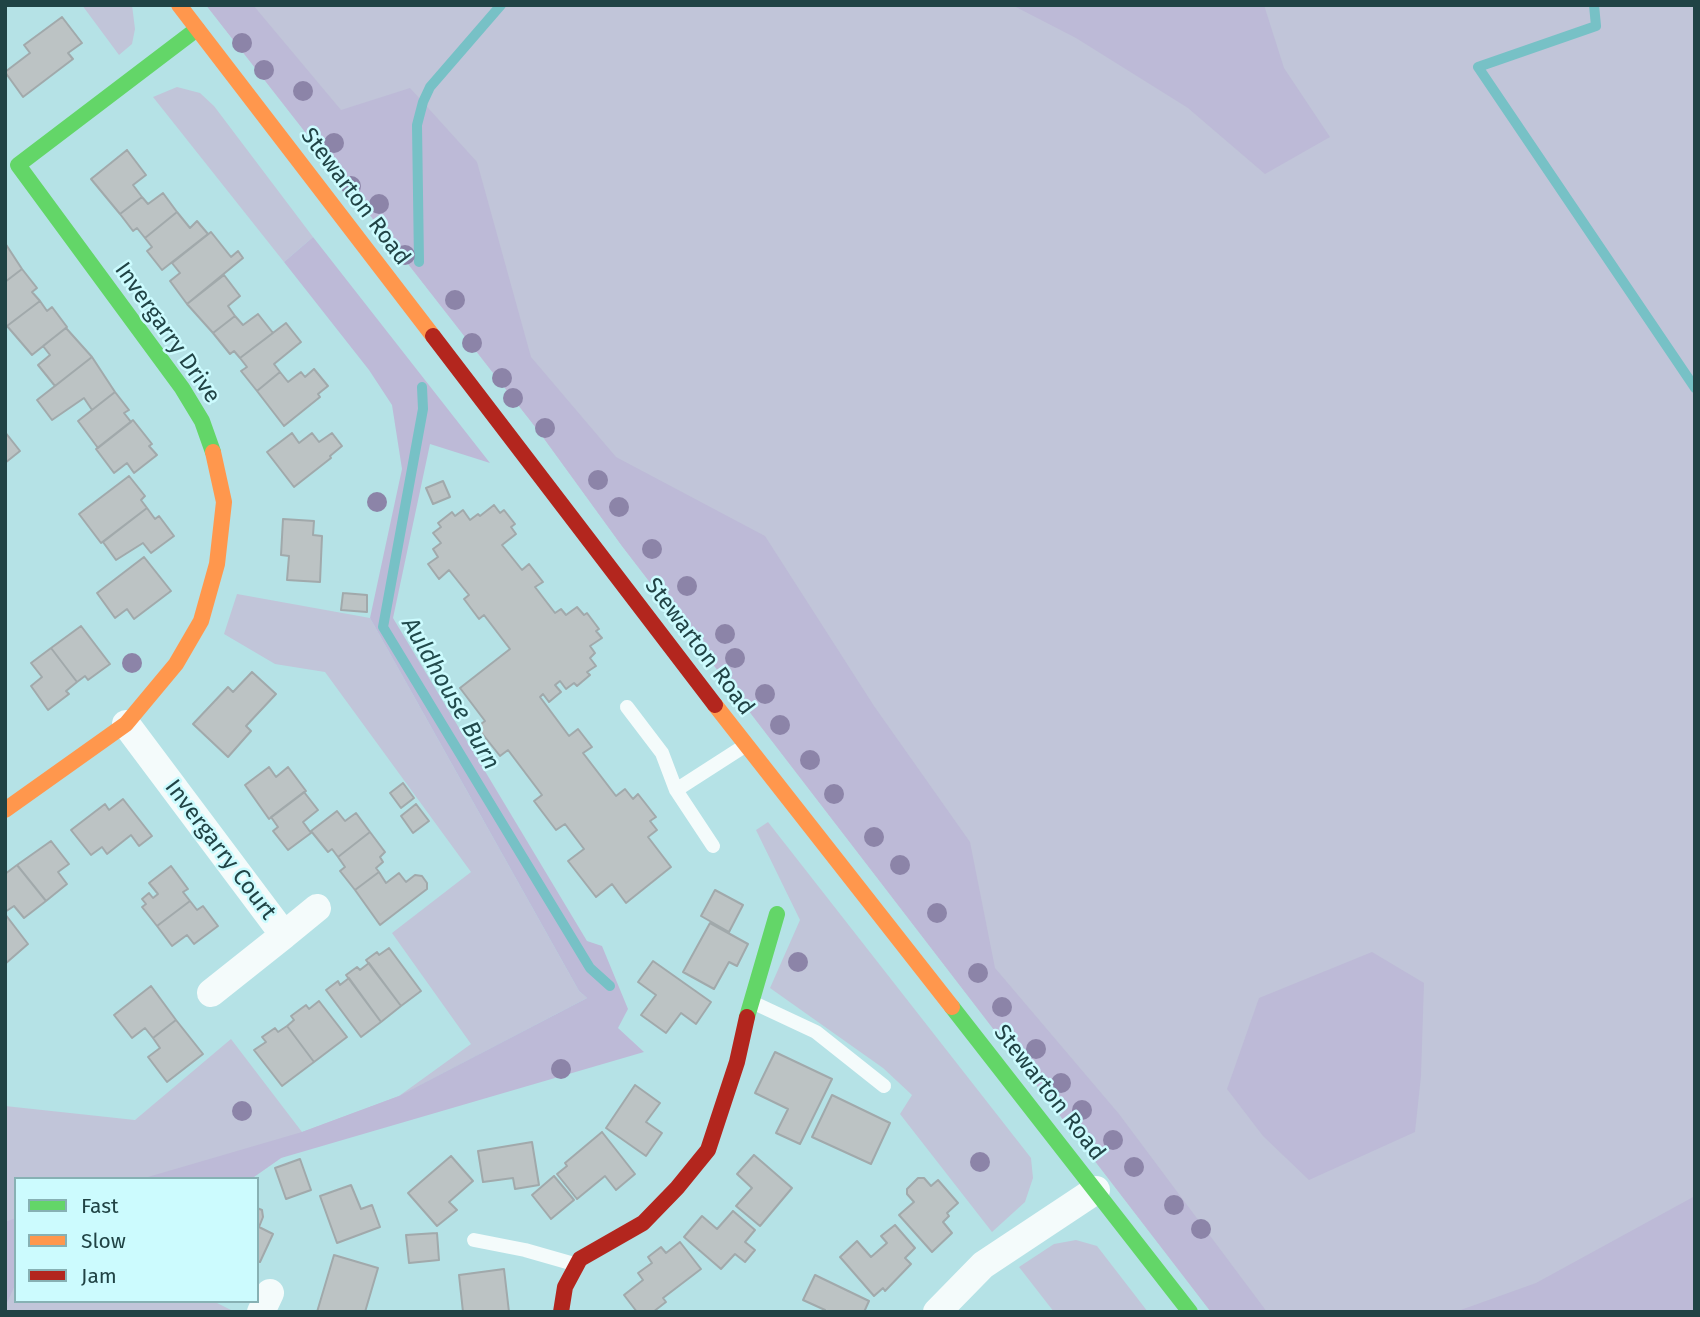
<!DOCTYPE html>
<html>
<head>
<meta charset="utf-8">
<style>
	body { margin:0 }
	#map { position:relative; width:1700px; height:1317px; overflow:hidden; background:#b5e2e6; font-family:"Fira Sans",sans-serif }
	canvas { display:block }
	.frame { position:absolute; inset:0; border:7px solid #204345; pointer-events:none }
	.legend { position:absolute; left:14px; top:1177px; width:245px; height:126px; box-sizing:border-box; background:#ccfbfe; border:2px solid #87b1b4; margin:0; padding:9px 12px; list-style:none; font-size:21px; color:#204345 }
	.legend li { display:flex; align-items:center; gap:14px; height:35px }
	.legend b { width:35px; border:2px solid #87b1b4 }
</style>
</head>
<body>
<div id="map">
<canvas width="1700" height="1317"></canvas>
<div class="frame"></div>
<ul class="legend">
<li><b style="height:9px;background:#63d668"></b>Fast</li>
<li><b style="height:9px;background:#ff974d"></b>Slow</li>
<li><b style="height:9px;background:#b3261e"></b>Jam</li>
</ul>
</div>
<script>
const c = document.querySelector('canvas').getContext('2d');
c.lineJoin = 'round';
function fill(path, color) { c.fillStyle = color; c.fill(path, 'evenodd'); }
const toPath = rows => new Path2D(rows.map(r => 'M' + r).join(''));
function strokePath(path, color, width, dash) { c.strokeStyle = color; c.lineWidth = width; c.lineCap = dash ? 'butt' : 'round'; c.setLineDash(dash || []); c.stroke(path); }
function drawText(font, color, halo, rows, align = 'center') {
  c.font = font + ' "Fira Sans",sans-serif'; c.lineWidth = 5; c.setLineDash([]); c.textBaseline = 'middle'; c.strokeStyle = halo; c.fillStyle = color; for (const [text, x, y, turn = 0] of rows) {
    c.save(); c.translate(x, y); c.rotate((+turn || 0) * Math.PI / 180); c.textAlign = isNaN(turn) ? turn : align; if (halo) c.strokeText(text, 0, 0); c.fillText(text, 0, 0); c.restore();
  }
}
const green = toPath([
	[82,5,132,5,135,29,132,44,119,55],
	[206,5,1695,5,1695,1307,1685,1312,1211,1312,622,546,540,433],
	[177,87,200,93,214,106,313,237,284,262,153,97],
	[237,594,370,618,579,991,587,998,281,1158,251,1179,16,1179,16,1301,213,1301,235,1312,5,1312,5,1106,135,1120,231,1039,302,1132,399,1096,471,1044,392,933,471,872,325,672,275,664,224,634],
	[768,822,1031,1158,1033,1178,1025,1202,992,1232,900,1114,912,1095,883,1068,770,988,800,920,756,830],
	[1076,1240,1097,1246,1148,1312,1054,1312,1019,1267,1054,1244]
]);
const forest = toPath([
	[206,5,253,5,341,110,410,88,477,162,531,357,616,457,765,536,874,706,970,842,995,968,1119,1114,1267,1312,1211,1312,622,546,540,433],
	[1012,5,1264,5,1284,68,1330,137,1265,174,1188,108,1076,38],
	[313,237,490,463,430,444,393,618,587,941,602,946,628,1009,618,1028,644,1052,281,1158,251,1179,141,1179,302,1132,399,1096,587,998,579,991,370,618,402,469,392,405,369,370,284,262],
	[1372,952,1424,983,1421,1076,1415,1132,1309,1180,1263,1136,1227,1089,1259,998],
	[1695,1196,1695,1312,1455,1312,1536,1283],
	[16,1218,16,1283,5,1307,5,1222]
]);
const stream = toPath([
	[1594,5,1596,26,1478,67,1695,388],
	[419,262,417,125,423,102,430,87,501,5],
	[422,387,423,409,383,627,590,968,610,986]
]);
const building = toPath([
	[62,17,82,43,68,53,73,59,23,97,5,72,30,53,24,45,62,17],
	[127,150,146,175,133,185,142,197,120,214,91,179,127,150],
	[163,193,177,212,145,238,137,228,133,231,120,214,142,197,148,204,163,193],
	[177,212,190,228,197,221,208,234,162,270,147,251,152,247,145,238,177,212],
	[211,232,231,257,238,251,243,258,187,304,170,281,180,273,172,263,211,232],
	[5,243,22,269,5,282,5,243],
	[22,269,37,288,32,292,40,301,7,326,5,324,5,282,22,269],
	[224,275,240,296,228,306,235,316,213,333,187,304,224,275],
	[40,301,47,311,52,307,67,327,32,355,7,326,40,301],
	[258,314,273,333,240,358,234,351,230,354,213,333,235,316,243,325,258,314],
	[286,323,301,342,274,364,280,372,257,391,241,371,247,367,240,358,286,323],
	[66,328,92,357,55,386,38,365,50,355,43,346,66,328],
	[92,357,115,392,92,410,84,398,52,420,37,400,92,357],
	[314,369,328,386,318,394,320,397,284,426,257,391,280,372,288,382,301,372,305,377,314,369],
	[115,392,129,410,124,413,131,422,98,448,78,421,115,392],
	[133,420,152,444,149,446,157,455,134,473,127,463,114,473,96,449,133,420],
	[5,432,20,451,5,463,5,432],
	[292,433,299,443,312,433,319,442,332,433,342,446,330,456,331,458,294,487,267,452,292,433],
	[129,476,145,496,141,500,147,508,101,543,79,514,129,476],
	[443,481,450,497,433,504,426,488,443,481],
	[494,505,500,513,504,510,515,524,511,527,516,534,502,545,522,570,529,564,543,582,535,587,555,613,561,609,566,615,577,607,584,615,587,613,599,629,596,631,602,638,590,646,595,653,590,658,596,666,587,672,590,675,577,686,574,683,566,689,560,681,555,685,561,692,549,702,543,694,540,697,569,736,578,729,592,747,583,753,616,796,625,789,633,799,638,794,656,817,650,821,657,830,648,837,671,867,626,903,612,884,596,897,568,861,584,849,565,824,556,830,534,801,542,795,508,750,500,756,477,727,485,721,460,688,510,649,484,615,479,619,464,599,469,595,449,570,439,579,428,564,438,557,433,549,441,543,433,533,441,527,438,523,452,512,455,516,463,510,470,520,478,514,480,516,494,505],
	[147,508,155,519,159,516,174,536,151,553,143,543,116,560,103,542,147,508],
	[283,519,314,521,313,535,322,536,320,582,287,580,289,556,281,555,283,519],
	[144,557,171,591,134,619,127,609,115,618,97,593,144,557],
	[343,593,367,595,367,612,341,610,343,593],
	[81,626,110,664,88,680,85,676,77,682,51,648,81,626],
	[51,648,77,682,66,691,69,694,48,710,31,686,42,677,31,663,51,648],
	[252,672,276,694,246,726,251,731,228,757,193,724,228,687,233,692,252,672],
	[269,767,276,777,288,767,306,791,269,819,245,785,269,767],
	[403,783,414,798,401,808,390,793,403,783],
	[304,792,318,810,303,822,311,833,288,850,273,831,278,827,271,817,304,792],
	[123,799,152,836,139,846,131,835,107,854,102,847,91,855,71,830,105,804,109,810,123,799],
	[416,804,429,821,413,833,401,816,416,804],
	[337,811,345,821,356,813,370,832,338,857,332,849,328,852,311,831,337,811],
	[370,832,385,852,380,857,383,862,376,868,379,872,355,890,340,871,345,867,338,857,370,832],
	[51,841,69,864,58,872,67,884,46,901,17,865,51,841],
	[17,865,46,901,24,918,14,906,5,912,5,874,17,865],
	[171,866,188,889,183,892,190,901,157,926,142,907,146,904,142,899,149,893,153,898,158,894,149,883,171,866],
	[379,872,386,883,399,873,406,882,415,875,422,876,427,883,427,889,380,925,355,890,379,872],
	[715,890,743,905,729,932,701,916,715,890],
	[190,901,197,910,203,906,218,926,194,944,187,935,172,946,157,926,190,901],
	[5,914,28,944,5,964,5,914],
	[710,923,748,944,737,966,729,962,714,989,683,972,710,923],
	[389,948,421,991,401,1006,366,960,377,952,379,955,389,948],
	[653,961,711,1002,696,1024,681,1013,666,1033,641,1015,656,995,638,982,653,961],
	[369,963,401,1006,381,1022,346,975,357,967,360,970,369,963],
	[349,978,381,1022,361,1037,326,990,338,981,340,985,349,978],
	[151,986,176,1020,153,1038,145,1028,132,1038,114,1015,151,986],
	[319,1001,347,1037,314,1062,287,1026,294,1020,291,1016,306,1005,309,1009,319,1001],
	[176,1020,203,1054,167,1082,148,1057,160,1048,153,1038,176,1020],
	[287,1026,314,1062,282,1086,254,1050,266,1042,262,1037,275,1028,278,1032,287,1026],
	[775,1052,832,1079,800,1144,776,1133,788,1109,755,1093,775,1052],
	[635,1085,660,1103,646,1122,662,1133,646,1156,606,1128,635,1085],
	[832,1095,890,1123,871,1164,812,1137,832,1095],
	[602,1132,635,1174,616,1190,605,1176,577,1199,557,1174,567,1166,565,1163,602,1132],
	[532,1142,539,1185,515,1189,513,1178,483,1182,478,1151,532,1142],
	[754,1155,792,1188,760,1226,736,1206,752,1188,737,1174,754,1155],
	[451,1156,473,1181,449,1202,457,1210,437,1226,408,1193,451,1156],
	[300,1159,311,1190,286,1199,275,1168,300,1159],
	[554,1176,574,1200,551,1219,532,1195,554,1176],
	[918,1178,924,1178,931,1186,938,1180,958,1203,947,1213,949,1216,943,1222,952,1233,932,1252,899,1215,914,1202,907,1194,907,1189,918,1178],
	[351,1185,361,1209,372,1205,380,1227,337,1243,320,1196,351,1185],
	[257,1208,262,1210,263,1217,259,1227,273,1234,260,1262,257,1261,257,1208],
	[733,1211,755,1230,745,1242,755,1250,745,1262,735,1254,721,1269,684,1237,702,1216,717,1229,733,1211],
	[895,1225,915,1248,905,1258,911,1264,885,1291,883,1288,874,1296,840,1257,857,1241,871,1257,887,1243,881,1236,895,1225],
	[437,1233,439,1260,409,1263,406,1235,437,1233],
	[680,1242,701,1269,663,1298,666,1302,653,1312,637,1312,624,1295,643,1280,638,1273,652,1263,648,1257,661,1247,666,1253,680,1242],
	[334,1255,378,1268,365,1312,317,1312,334,1255],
	[504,1269,509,1312,463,1312,459,1275,504,1269],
	[815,1275,869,1301,864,1312,824,1312,825,1310,803,1300,815,1275]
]);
const lane = toPath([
	[627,707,662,753,676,790,713,846],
	[676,790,746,745],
	[754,1003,816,1032,884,1086],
	[474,1240,525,1250,574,1264]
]);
const street = toPath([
	[126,724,284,935,211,993],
	[284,935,317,908],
	[261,1312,270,1293],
	[937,1312,983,1265,1096,1190]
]);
const fast = toPath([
	[197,29,18,165,182,388,202,421,213,452],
	[952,1007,1190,1312],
	[747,1017,777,914]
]);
const slow = toPath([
	[179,5,433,336],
	[715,705,952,1007],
	[5,810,126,724,176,664,201,621,217,564,224,502,213,452]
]);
const jam = toPath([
	[433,336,715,705],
	[561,1312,565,1287,580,1259,643,1223,677,1188,708,1150,737,1062,747,1017]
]);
const trees = [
	[242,43],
	[264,70],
	[303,91],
	[334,143],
	[351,186],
	[379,204],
	[405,255],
	[455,300],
	[472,343],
	[502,378],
	[513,398],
	[545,428],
	[598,480],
	[377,502],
	[619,507],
	[652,549],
	[687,586],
	[725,634],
	[735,658],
	[132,663],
	[765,694],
	[780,725],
	[810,760],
	[834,794],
	[874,837],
	[900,865],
	[937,913],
	[798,962],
	[978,973],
	[1002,1007],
	[1036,1049],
	[561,1069],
	[1061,1083],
	[1082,1110],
	[242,1111],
	[1113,1140],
	[980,1162],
	[1134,1167],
	[1174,1205],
	[1201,1229]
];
const streetNames = [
	["Stewarton Road",355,197,53],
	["Invergarry Drive",167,333,55],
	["Stewarton Road",699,647,53],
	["Invergarry Court",220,850,53],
	["Stewarton Road",1049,1093,52]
];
const waterNames = [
	["Auldhouse Burn",450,694,60]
];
fill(green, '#c1c5d9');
fill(forest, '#bdbad7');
strokePath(stream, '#77c1c6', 10);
fill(building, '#bcc3c4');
strokePath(building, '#a1a9ab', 2);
strokePath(lane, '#f4fbfb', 14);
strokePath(street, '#f4fbfb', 28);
strokePath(fast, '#63d668', 16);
strokePath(slow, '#ff974d', 16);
strokePath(jam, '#b3261e', 16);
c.fillStyle = '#8c84a8';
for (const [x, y] of trees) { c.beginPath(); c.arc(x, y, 10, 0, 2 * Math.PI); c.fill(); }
drawText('23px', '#204345', '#ccfbfe', streetNames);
drawText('italic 24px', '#214a4c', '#ccfbfe', waterNames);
</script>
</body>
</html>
